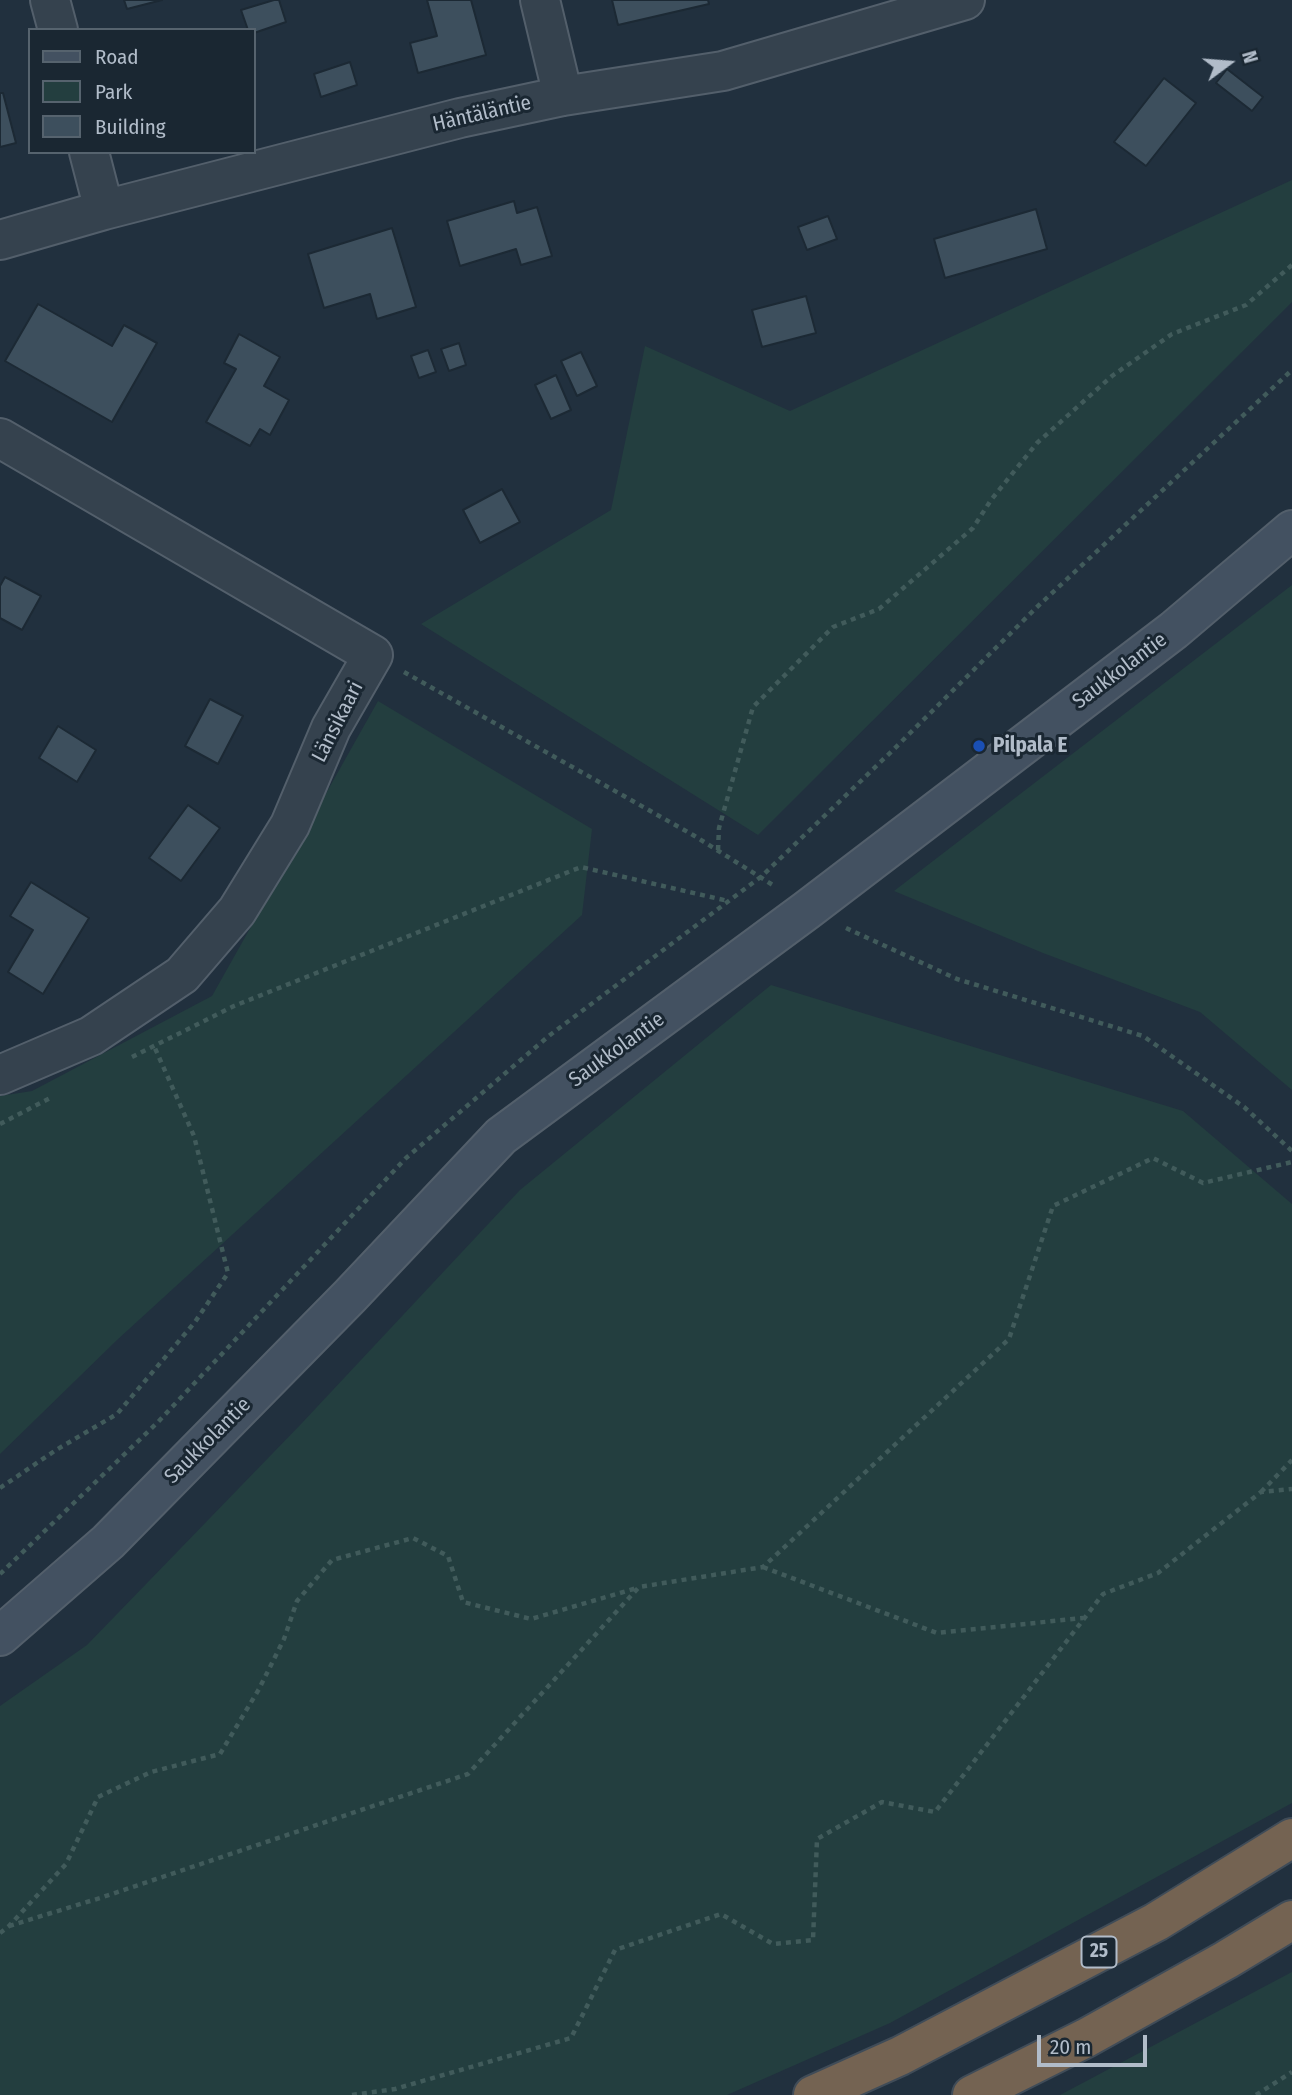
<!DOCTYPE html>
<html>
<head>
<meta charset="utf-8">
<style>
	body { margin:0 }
	#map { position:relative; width:1292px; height:2095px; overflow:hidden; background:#21303e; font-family:"Fira Sans Condensed",sans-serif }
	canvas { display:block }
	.legend { position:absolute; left:28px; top:28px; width:228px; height:126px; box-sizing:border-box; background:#1a2732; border:2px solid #56636e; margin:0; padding:9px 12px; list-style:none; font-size:21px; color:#b1bcc9 }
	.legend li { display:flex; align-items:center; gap:14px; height:35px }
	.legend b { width:35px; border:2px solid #56636e }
	.north { position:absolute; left:1194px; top:28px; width:70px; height:70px; -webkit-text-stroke:5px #1a2732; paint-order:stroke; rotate:74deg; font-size:19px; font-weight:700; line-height:28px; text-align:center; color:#b1bcc9 }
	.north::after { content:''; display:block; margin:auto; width:24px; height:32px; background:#b1bcc9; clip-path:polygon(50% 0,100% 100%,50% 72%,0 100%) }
	.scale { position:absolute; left:1037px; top:2035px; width:110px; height:32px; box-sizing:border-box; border:4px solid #b1bcc9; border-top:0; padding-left:9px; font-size:21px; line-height:24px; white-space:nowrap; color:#b1bcc9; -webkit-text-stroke:5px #1a2732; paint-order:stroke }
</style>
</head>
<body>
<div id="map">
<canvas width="1292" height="2095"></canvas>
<ul class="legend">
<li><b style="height:9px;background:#435161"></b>Road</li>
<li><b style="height:19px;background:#233e3f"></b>Park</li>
<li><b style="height:19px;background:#3d4f5d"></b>Building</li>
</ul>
<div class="north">N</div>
<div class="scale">20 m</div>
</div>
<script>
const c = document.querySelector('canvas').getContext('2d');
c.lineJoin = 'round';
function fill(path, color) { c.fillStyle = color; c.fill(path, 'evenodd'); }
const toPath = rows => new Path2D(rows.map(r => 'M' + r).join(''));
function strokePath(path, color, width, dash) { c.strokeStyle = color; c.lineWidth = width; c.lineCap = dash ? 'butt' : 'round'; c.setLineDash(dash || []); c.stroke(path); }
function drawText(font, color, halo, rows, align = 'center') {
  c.font = font + ' "Fira Sans Condensed",sans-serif'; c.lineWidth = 6; c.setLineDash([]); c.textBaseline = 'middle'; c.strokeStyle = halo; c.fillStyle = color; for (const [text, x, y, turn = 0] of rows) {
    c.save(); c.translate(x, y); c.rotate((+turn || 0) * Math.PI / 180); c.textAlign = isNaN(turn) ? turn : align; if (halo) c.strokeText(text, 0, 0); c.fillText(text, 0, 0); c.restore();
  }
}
const green = toPath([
	[1292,180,1292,302,758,835,421,624,611,510,645,346,790,411],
	[1292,585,1292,1090,1200,1012,1043,953,894,891],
	[378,701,592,829,582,915,117,1340,0,1454,0,1096,32,1091,212,996],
	[771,985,1183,1111,1292,1204,1292,1803,890,2023,727,2095,0,2095,0,1706,87,1645,302,1423,520,1190],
	[1292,1972,1292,2095,1060,2095,1290,1973]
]);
const building = toPath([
	[124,0,162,0,127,9,124,0],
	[274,0,279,0,286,22,254,33,254,30,248,30,241,10,274,0],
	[427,0,471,0,486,55,418,73,410,43,437,36,427,0],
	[612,0,708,0,709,4,618,25,612,0],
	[350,62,357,85,321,97,314,74,350,62],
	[1227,69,1263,97,1252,111,1216,83,1227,69],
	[1164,78,1196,103,1146,166,1114,142,1164,78],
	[0,93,3,93,16,143,0,147,0,93],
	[514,201,517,213,537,207,552,256,521,265,516,249,460,266,447,221,514,201],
	[1036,209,1047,249,945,278,934,239,1036,209],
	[828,216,837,239,807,250,798,227,828,216],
	[392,228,416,307,377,319,370,294,324,308,308,254,392,228],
	[806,296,816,333,762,347,752,310,806,296],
	[38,304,112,346,124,325,157,343,112,422,5,361,38,304],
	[239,334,280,357,264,386,289,400,270,435,260,429,250,446,206,422,236,369,224,363,239,334],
	[459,343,466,365,449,371,441,349,459,343],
	[428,350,436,372,419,378,411,356,428,350],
	[581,352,597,386,577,396,561,361,581,352],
	[556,375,571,410,551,419,535,385,556,375],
	[502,489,520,522,480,543,463,510,502,489],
	[5,577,41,596,22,630,0,618,0,586,5,577],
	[210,699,243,716,218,764,185,746,210,699],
	[58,726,96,750,77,782,39,758,58,726],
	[188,805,220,828,181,881,149,858,188,805],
	[31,882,89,918,43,994,8,972,33,930,10,916,31,882]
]);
const path = toPath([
	[404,672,693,835,776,887],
	[718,850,719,828,753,707,833,627,879,609,973,528,991,500,1037,443,1112,376,1172,334,1246,305,1292,265],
	[846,928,957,979,1143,1036,1244,1107,1292,1151],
	[132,1057,234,1006,581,867,728,901],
	[0,1124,52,1097],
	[0,1488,56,1450,117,1414,195,1322,228,1273,194,1136,154,1046],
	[1261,1492,1292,1460],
	[763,1567,937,1633,1083,1618],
	[0,1574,158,1422,406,1158,550,1035,762,876,893,750,1037,607,1292,370],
	[9,1926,100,1898,468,1774,639,1587,763,1567,1009,1339,1053,1206,1153,1158,1203,1183,1292,1162],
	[0,1933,9,1926,66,1864,98,1797,151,1772,220,1754,259,1689,284,1639,297,1601,332,1560,413,1538,448,1556,463,1602,531,1619,637,1588],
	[352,2095,395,2089,571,2038,615,1950,721,1914,773,1944,813,1940,817,1839,882,1802,935,1812,1103,1594,1158,1573,1261,1492,1292,1489],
	[1256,2095,1292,2072]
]);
const street = toPath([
	[50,0,58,30],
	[540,0,563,96],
	[89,152,104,210],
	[0,240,104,210,460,118,563,96,723,71,965,0],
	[0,438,373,655,331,728,290,825,237,911,182,975,91,1036,0,1075]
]);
const secondary = toPath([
	[0,1636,108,1542,350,1296,501,1136,807,910,1174,630,1292,530]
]);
const highway = toPath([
	[813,2095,900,2056,1156,1922,1292,1838],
	[972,2095,1086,2038,1226,1960,1292,1920]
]);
const markers = [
	[979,746,7,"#1a4fb4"]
];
const shields = [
	[1099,1952,35]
];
const shieldNames = [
	["25",1099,1952]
];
const streetNames = [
	["Häntäläntie",482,114,-13],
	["Saukkolantie",1120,671,-37],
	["Länsikaari",338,722,-63],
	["Saukkolantie",617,1050,-36],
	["Saukkolantie",208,1441,-45]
];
const poiNames = [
	["Pilpala E",993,746]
];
fill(green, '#233e3f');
fill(building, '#3d4f5d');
strokePath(building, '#1c2934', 2);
strokePath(street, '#535f6b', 42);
strokePath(secondary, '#535f6b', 42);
strokePath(highway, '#404c58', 42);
strokePath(path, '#415b5b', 4.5, [5, 5]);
strokePath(street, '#35424e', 38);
strokePath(secondary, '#435161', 38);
strokePath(highway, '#746352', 38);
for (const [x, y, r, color] of markers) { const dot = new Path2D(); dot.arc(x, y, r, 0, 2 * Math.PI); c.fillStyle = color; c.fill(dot); strokePath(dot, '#1a2732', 2.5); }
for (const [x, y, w] of shields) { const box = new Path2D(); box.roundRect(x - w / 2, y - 15.5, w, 31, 5); c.fillStyle = '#1a2732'; c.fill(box); strokePath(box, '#b1bcc9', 2); }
drawText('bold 19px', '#b1bcc9', null, shieldNames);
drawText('21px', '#b1bcc9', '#1a2732', streetNames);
drawText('bold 21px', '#b1bcc9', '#1a2732', poiNames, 'left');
</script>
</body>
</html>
